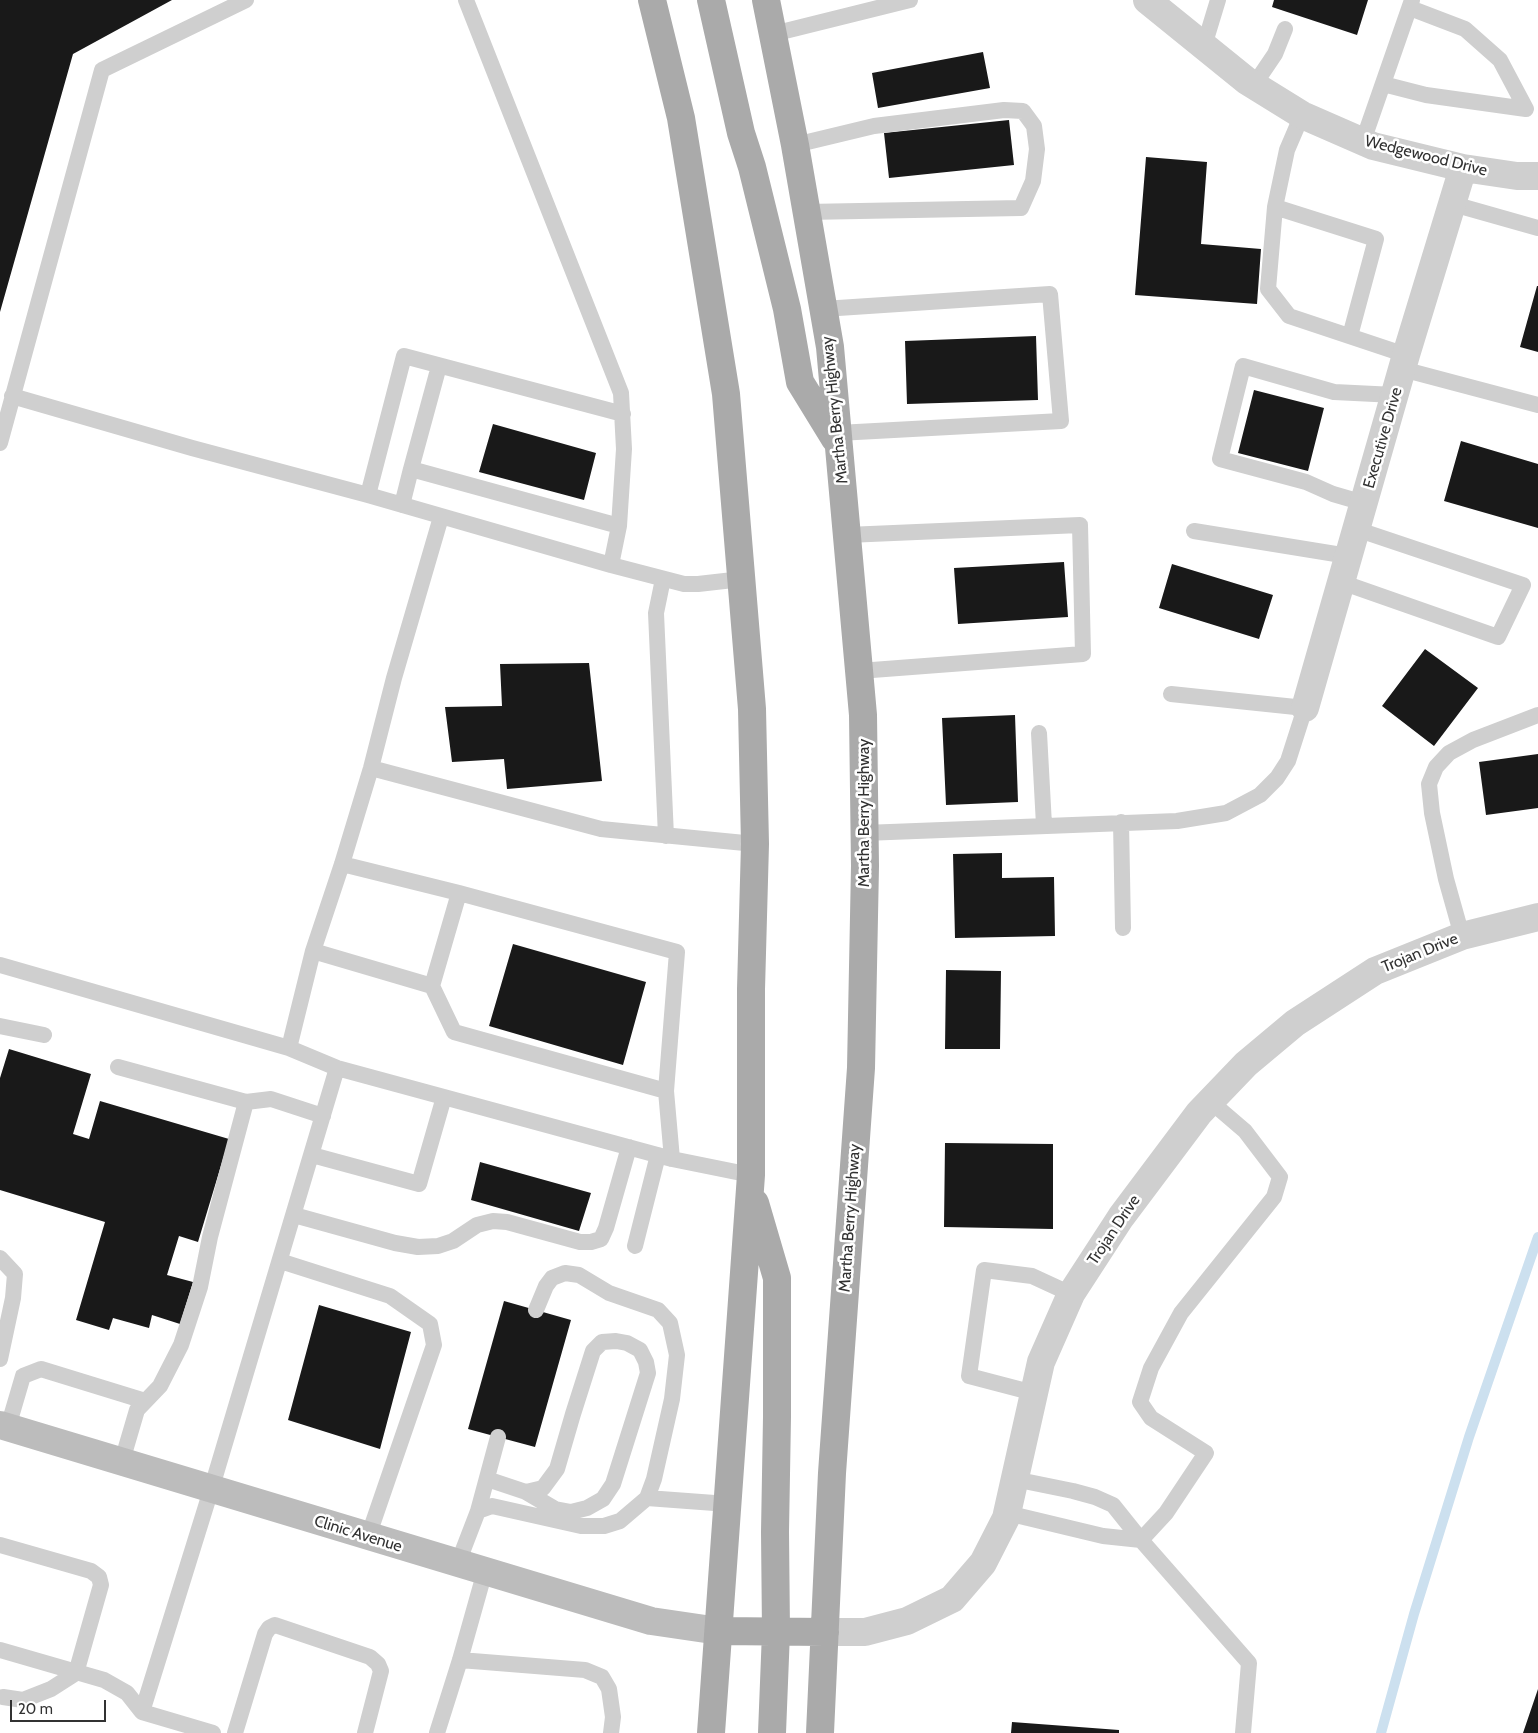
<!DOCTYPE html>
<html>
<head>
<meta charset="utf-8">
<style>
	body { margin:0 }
	#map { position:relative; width:1538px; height:1733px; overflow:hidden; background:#fff; font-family:Cabin,sans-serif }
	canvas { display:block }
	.scale { position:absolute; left:10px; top:1700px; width:96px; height:22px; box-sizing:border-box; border:2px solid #323232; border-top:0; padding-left:6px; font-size:15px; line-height:18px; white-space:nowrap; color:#323232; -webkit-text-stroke:4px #fff; paint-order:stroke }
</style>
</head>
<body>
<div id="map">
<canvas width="1538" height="1733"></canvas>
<div class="scale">20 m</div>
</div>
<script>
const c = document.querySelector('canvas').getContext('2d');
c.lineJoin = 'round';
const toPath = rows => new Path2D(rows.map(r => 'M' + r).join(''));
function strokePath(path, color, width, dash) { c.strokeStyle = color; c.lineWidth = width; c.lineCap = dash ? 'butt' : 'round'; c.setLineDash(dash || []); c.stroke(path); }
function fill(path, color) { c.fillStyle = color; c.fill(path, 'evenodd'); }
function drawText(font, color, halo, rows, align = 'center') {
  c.font = font + ' Cabin,sans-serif'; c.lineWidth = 5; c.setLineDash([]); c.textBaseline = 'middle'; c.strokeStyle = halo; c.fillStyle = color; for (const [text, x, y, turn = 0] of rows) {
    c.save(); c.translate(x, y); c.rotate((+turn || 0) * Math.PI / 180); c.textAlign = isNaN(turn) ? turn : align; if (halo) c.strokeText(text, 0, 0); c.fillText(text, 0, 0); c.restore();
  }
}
const stream = toPath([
	[1381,1733,1414,1614,1469,1437,1538,1237]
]);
const building = toPath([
	[0,0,172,0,73,54,0,312],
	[1274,0,1368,0,1357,35,1272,7],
	[983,52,990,88,878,108,872,73],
	[1009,120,1014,165,889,178,884,133],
	[1146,157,1207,162,1201,244,1261,249,1257,304,1135,295],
	[1537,286,1538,286,1538,352,1520,347],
	[1036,336,1038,400,907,404,905,341],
	[1254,390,1324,408,1308,471,1238,453],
	[493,424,596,453,584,500,479,472],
	[1461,441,1538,464,1538,528,1444,501],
	[1064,562,1068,617,958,624,954,568],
	[1172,564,1273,595,1259,639,1159,608],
	[1425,649,1478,688,1434,746,1382,706],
	[589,663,602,781,507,789,504,759,452,762,445,707,502,706,500,664],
	[1015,715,1018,802,946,805,942,718],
	[1538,754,1538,808,1486,815,1479,762],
	[1002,853,1002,878,1054,877,1055,936,955,938,953,854],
	[513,944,646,982,623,1065,489,1026],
	[946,970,1001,971,1000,1049,945,1049],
	[9,1049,91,1074,73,1134,89,1139,100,1101,229,1139,198,1242,179,1236,167,1275,193,1282,180,1324,152,1315,149,1328,113,1318,109,1330,76,1320,105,1222,0,1190,0,1078],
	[945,1143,1053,1144,1053,1229,944,1227],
	[480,1162,591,1193,579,1231,471,1200],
	[504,1301,571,1320,535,1447,468,1429],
	[319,1305,411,1332,380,1449,288,1420],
	[1538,1689,1538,1733,1523,1733],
	[1012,1722,1119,1730,1119,1733,1011,1733]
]);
const lane = toPath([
	[466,0,621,393,624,449,619,526,611,565],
	[773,34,910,0],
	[1204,46,1218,0],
	[1383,84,1426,95,1526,109,1500,60,1465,29,1410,8],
	[1254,85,1275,54,1285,29],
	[1302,115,1287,150,1275,207,1268,289,1289,316,1406,355],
	[1363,141,1412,0],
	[795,145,874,126,1004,110,1023,111,1034,126,1037,149,1033,181,1021,208,806,212],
	[1453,204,1538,228],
	[1275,207,1376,239,1350,336],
	[823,309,1050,294,1061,421,838,433],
	[439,366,411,469,619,526],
	[1402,369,1538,405],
	[12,396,192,448,368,495,611,565,684,584,698,584,742,579],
	[0,443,102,70,246,0],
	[368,495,404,356,623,414],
	[1364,503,1333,494,1306,482,1220,459,1243,366,1334,392,1395,395],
	[402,505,411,469],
	[1194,531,1348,556],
	[847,535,1080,525,1083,654,859,671],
	[663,579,656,613,666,836],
	[1341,582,1498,637,1523,585,1356,529],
	[1039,733,1044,825],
	[371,768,601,829,755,844],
	[1121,822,1123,928],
	[864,833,1177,821,1226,813,1260,795,1277,778,1288,761,1305,708,1171,694],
	[342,864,459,893,677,952,666,1091,672,1159],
	[459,893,432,986,454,1032,666,1091],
	[1462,936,1446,879,1432,813,1429,784,1436,767,1449,753,1473,740,1538,715],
	[313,951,432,986],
	[0,965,289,1048,337,1068,672,1159,751,1175],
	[0,1026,44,1035],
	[289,1048,313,951,342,864,371,768,394,678,441,517],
	[118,1067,246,1102,271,1099,323,1116],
	[312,1155,419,1184,444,1097],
	[294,1215,395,1243,418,1247,438,1246,453,1241,477,1225,493,1221,507,1222,580,1242,591,1242,601,1239,606,1228,629,1147],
	[635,1246,658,1155],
	[0,1258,15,1274,13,1298,0,1359],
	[280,1261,390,1296,430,1324,434,1345,368,1537],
	[536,1310,546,1286,552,1278,565,1273,579,1275,609,1293,658,1310,670,1323,677,1355,672,1399,654,1479,647,1498],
	[1034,1393,969,1376,984,1270,1032,1276,1071,1294],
	[8,1427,23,1376,41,1369,145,1401],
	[122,1461,137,1410,160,1386,181,1345,200,1287,210,1237,246,1102],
	[487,1479,526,1492,555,1509,571,1512,587,1508,603,1499,613,1484,648,1373,646,1362,640,1350,627,1343,616,1341,602,1342,593,1351,573,1414,557,1469,543,1488,526,1492],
	[1014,1479,1073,1491,1095,1497,1113,1505,1141,1540,1249,1663,1243,1733],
	[478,1511,498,1437],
	[1007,1513,1103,1536,1141,1540],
	[1141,1540,1166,1513,1206,1453,1151,1418,1140,1402,1151,1368,1181,1313,1274,1197,1280,1177,1245,1131,1210,1101],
	[0,1545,91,1571,99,1577,101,1585,76,1673,51,1689,23,1700,3,1697],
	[458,1563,478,1511,492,1506,581,1526,604,1526,620,1521,647,1498,728,1504],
	[0,1650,104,1680,127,1693,142,1712],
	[460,1660,585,1670,602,1677,609,1689,613,1717,611,1733],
	[213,1733,142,1712,211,1490,337,1068],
	[235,1733,265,1634,269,1628,275,1625,370,1657,378,1664,381,1671,365,1733],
	[437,1733,460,1660,485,1571]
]);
const street = toPath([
	[1147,0,1247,81,1302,115,1373,146,1463,168,1517,176,1538,176],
	[1305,708,1406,355,1463,168],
	[825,1632,865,1632,907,1621,952,1599,983,1563,1006,1518,1041,1362,1071,1294,1121,1217,1199,1113,1246,1064,1295,1023,1375,971,1462,936,1538,917]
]);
const secondary = toPath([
	[0,1425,651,1621,719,1631]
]);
const primary = toPath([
	[652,0,681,118,726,394,752,709,755,844,751,989,751,1175,711,1733],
	[711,0,741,133,752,167,787,309,800,382,835,439],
	[766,0,795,145,830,347,863,715,865,866,861,1068,832,1473,820,1733],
	[755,1203,777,1278,777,1417,775,1532,776,1632,772,1733],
	[719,1631,825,1632]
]);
const streetNames = [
	["Wedgewood Drive",1426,156,14],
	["Martha Berry Highway",835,410,-96],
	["Executive Drive",1383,438,-74],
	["Martha Berry Highway",864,813,-90],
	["Trojan Drive",1420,953,-22],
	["Martha Berry Highway",850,1218,-86],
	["Trojan Drive",1114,1230,-56],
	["Clinic Avenue",358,1534,17]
];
strokePath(stream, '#cce0ef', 10);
fill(building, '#191919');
strokePath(lane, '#cfcfcf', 16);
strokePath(street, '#cfcfcf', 28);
strokePath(secondary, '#bcbcbc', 28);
strokePath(primary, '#aaa', 28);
drawText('16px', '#323232', '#fff', streetNames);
</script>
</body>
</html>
